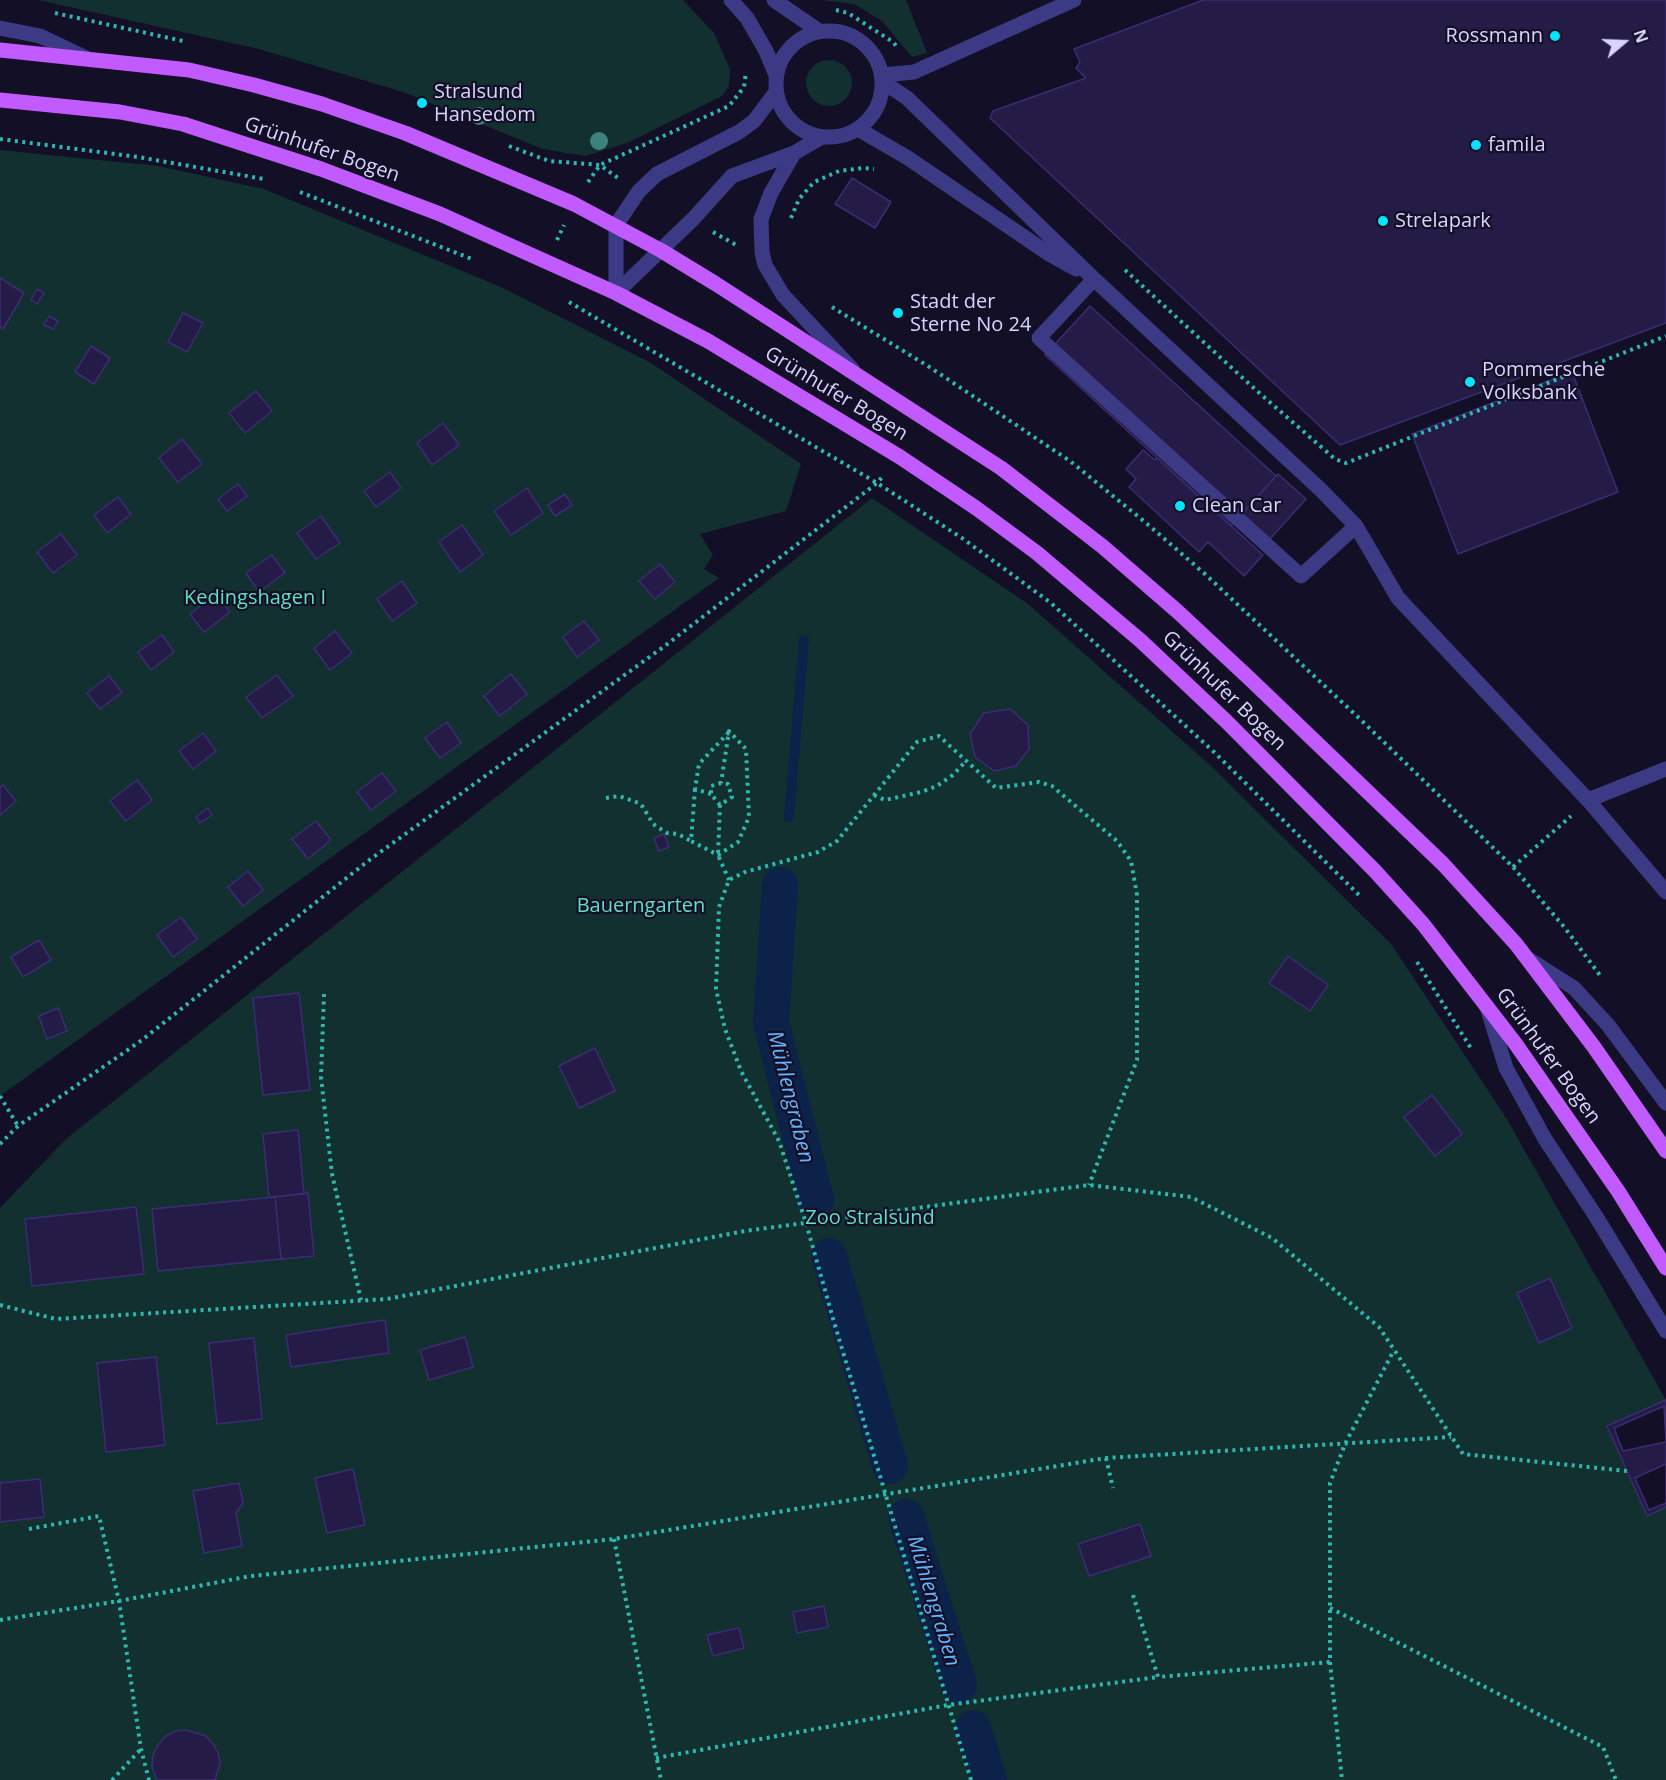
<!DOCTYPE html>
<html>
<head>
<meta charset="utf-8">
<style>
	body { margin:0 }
	#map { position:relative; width:1666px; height:1780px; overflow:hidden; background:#130f26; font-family:"Open Sans",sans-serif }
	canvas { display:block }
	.north { position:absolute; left:1594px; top:12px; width:60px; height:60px; -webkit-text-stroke:4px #130f26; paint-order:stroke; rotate:71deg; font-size:16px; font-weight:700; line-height:24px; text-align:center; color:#d9d4ff }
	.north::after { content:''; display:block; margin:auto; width:21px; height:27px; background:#d9d4ff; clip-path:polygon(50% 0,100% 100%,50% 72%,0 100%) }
</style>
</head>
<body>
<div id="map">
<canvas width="1666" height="1780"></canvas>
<div class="north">N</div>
</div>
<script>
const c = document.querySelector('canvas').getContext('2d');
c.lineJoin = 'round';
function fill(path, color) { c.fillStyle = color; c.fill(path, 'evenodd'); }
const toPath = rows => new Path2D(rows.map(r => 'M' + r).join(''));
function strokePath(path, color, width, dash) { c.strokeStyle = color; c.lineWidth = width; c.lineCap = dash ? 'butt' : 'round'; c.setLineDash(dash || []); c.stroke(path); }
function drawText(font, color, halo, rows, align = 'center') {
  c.font = font + ' "Open Sans",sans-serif'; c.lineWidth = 4.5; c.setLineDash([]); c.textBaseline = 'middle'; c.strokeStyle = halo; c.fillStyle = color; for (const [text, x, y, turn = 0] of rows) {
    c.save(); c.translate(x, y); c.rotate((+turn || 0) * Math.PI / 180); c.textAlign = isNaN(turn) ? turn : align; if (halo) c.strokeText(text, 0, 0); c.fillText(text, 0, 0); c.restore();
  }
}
const green = toPath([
	[38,0,683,0,714,33,730,69,729,86,722,96,627,143,585,156,543,149,403,92,259,49],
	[822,0,906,0,927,53,912,57,882,21,854,4],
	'806 83a23 23 0 1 1 46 0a23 23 0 1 1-46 0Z',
	[0,150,158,166,264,189,501,287,651,363,801,464,786,511,700,534,713,555,704,569,719,578,0,1096],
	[872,498,1028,604,1210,765,1392,945,1508,1121,1666,1400,1607,1427,1647,1515,1666,1507,1666,1780,0,1780,0,1208,66,1139]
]);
const stream = toPath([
	[789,817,804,640]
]);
const canal = toPath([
	[780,885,771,1022,816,1200],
	[829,1256,890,1466],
	[906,1517,959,1685],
	[973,1728,989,1780]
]);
const building = toPath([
	[1203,0,1666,0,1666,323,1340,445,990,118,993,111,1086,78,1076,68,1080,62,1074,49,1203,0],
	[852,178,891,202,875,228,835,204,852,178],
	[0,278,24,293,3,329,0,327,0,278],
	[37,289,44,293,37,304,31,300,37,289],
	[1090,306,1276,476,1231,526,1045,355,1090,306],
	[183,313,203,323,187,352,168,342,183,313],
	[49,316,58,321,54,329,44,325,49,316],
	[91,346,110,358,94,384,75,372,91,346],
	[1572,372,1618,492,1458,554,1412,434,1572,372],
	[256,391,272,411,245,433,229,413,256,391],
	[443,423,459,445,432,465,417,443,443,423],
	[182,439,202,464,178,482,159,458,182,439],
	[1143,450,1155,460,1157,458,1263,555,1244,576,1208,542,1199,552,1129,487,1136,479,1126,469,1143,450],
	[390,472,401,488,376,507,364,491,390,472],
	[1278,474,1306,499,1270,539,1242,514,1278,474],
	[238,484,247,496,227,511,218,499,238,484],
	[527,488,543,513,511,535,494,511,527,488],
	[565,494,572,505,555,516,548,505,565,494],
	[118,497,131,514,107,533,94,515,118,497],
	[321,516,340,543,316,559,297,533,321,516],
	[462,525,483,555,460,572,439,542,462,525],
	[61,534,77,555,53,573,37,552,61,534],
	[272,555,285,573,259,592,246,573,272,555],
	[660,564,675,582,655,599,639,581,660,564],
	[402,581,417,603,392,621,377,599,402,581],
	[216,594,230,612,204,632,190,614,216,594],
	[584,621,599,640,577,657,563,637,584,621],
	[335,631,352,653,330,670,314,648,335,631],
	[162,635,174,652,151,670,138,652,162,635],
	[511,674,527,694,500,716,484,696,511,674],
	[277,675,293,696,262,718,246,697,277,675],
	[109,676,122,692,100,709,87,693,109,676],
	[1010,709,1028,725,1029,749,1016,766,994,771,975,757,970,734,984,713,1010,709],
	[447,722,461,743,440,758,425,738,447,722],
	[203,733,216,751,193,769,179,751,203,733],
	[382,773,396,791,371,810,357,792,382,773],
	[137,780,152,800,126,821,110,801,137,780],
	[3,785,16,801,0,815,0,788,3,785],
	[208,808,212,815,200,823,196,817,208,808],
	[316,821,331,840,308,859,292,839,316,821],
	[664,834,669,847,659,851,654,838,664,834],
	[248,871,263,890,243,906,228,887,248,871],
	[181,917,197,939,173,957,157,935,181,917],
	[39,940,51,960,23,977,11,957,39,940],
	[1288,956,1328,985,1310,1011,1269,983,1288,956],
	[299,993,310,1090,263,1095,253,998,299,993],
	[58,1008,67,1031,47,1039,39,1016,58,1008],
	[595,1048,615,1091,579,1108,559,1066,595,1048],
	[1432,1095,1462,1134,1435,1156,1404,1117,1432,1095],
	[298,1130,304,1194,269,1197,263,1134,298,1130],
	[308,1193,314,1256,281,1259,275,1197,308,1193],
	[275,1197,281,1259,158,1271,152,1209,275,1197],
	[136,1207,144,1274,32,1286,25,1219,136,1207],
	[1550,1278,1572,1328,1539,1343,1517,1293,1550,1278],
	[385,1320,389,1353,291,1367,286,1335,385,1320],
	[465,1337,473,1367,429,1380,420,1350,465,1337],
	[254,1338,262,1419,217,1424,209,1343,254,1338],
	[156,1357,165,1445,106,1452,97,1363,156,1357],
	[1666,1400,1666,1507,1647,1516,1607,1426,1666,1400],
	[1664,1406,1666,1442,1623,1451,1614,1428,1664,1406],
	[1666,1464,1666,1503,1649,1510,1635,1478,1666,1464],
	[353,1469,365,1525,327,1533,315,1478,353,1469],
	[40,1479,44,1517,0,1522,0,1483,40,1479],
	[239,1483,243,1503,236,1513,242,1546,204,1553,193,1491,239,1483],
	[1140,1524,1151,1556,1089,1576,1078,1544,1140,1524],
	[824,1606,828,1627,797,1633,793,1612,824,1606],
	[739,1628,744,1648,713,1656,707,1635,739,1628],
	[186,1730,206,1736,213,1744,218,1753,220,1763,215,1780,157,1780,152,1767,153,1755,158,1745,166,1736,176,1731,186,1730]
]);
const path = toPath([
	[836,10,848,13,893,42,898,48],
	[55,13,183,41],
	[0,139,138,157,264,179],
	[509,146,549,161,600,165,618,178],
	[588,182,600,165,729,106,744,87,746,72],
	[300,192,472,259],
	[791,218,799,199,814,182,839,171,863,168,874,169],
	[713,232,738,246],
	[557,240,564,225],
	[1125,270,1257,391,1335,459,1346,463,1666,336],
	[569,302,877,483,962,538,1051,603,1214,752,1360,896],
	[832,307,931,368,1070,461,1145,522,1205,574,1360,719,1513,867,1565,928,1602,978],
	[695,789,691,841,718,855,738,842,749,817,746,749,729,731,721,783],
	[711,794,695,789,699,764,729,732],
	[874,795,885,800,921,792,937,786,953,775,966,761],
	[606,798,619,796,639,803,643,807,653,824,667,833,678,834,691,841],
	[720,805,711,794,711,786,721,783,728,784,732,797,720,805,718,855,729,880],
	[1513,867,1571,816],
	[1417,962,1472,1050],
	[324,994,321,1077,332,1174,361,1300],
	[0,1096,18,1126],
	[0,1144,18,1126,142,1040,368,861,666,645,877,483,884,475],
	[0,1305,56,1319,387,1299,745,1231,1089,1185,1191,1197,1272,1238,1379,1327,1463,1454,1627,1471],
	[1106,1458,1113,1488],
	[29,1529,99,1516,119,1601,141,1749,149,1780],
	[614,1539,661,1780],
	[1133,1595,1158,1677,1330,1662,1330,1483,1345,1444,1394,1350],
	[1330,1608,1603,1747,1616,1780],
	[0,1620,119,1601,251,1576,614,1539,1106,1458,1451,1437],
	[1330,1662,1342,1780],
	[656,1758,948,1705,1158,1677],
	[112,1780,141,1749],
	[971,1780,834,1322,806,1223,779,1141,741,1071,725,1029,716,989,719,907,729,880,745,872,818,852,837,841,917,742,939,736,996,788,1039,782,1052,786,1117,841,1131,861,1137,895,1137,1060,1089,1185]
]);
const minor = toPath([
	[731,0,747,18,766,51,776,75],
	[774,0,819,31],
	[0,28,40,36,86,58],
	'776 84a53 53 0 1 1 106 0a53 53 0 1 1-106 0Z',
	[882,75,914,72,1074,0],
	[883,82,907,98,1094,279,1322,491,1356,526,1398,598,1588,800,1666,892],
	[858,129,908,158,1049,254,1076,269],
	[794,153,771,193,761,219,762,252,765,265,783,295,853,370],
	[1094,279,1039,338,1301,576,1356,526],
	[616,293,616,225,639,191,657,174,739,132,754,121,776,92],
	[616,293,693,219,732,176,794,153,822,137],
	[1588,800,1666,769],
	[1527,958,1574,988,1608,1025,1666,1103],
	[1487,1007,1506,1068,1545,1139,1595,1215,1666,1331]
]);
const major = toPath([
	[0,50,189,70,254,85,322,104,405,133,574,204,662,251,716,284,1001,468,1102,546,1177,611,1250,679,1443,864,1516,944,1594,1047,1666,1151],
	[0,100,120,112,183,124,321,169,440,214,616,293,708,341,900,457,976,508,1037,553,1141,641,1227,722,1375,871,1423,924,1515,1043,1618,1191,1666,1268]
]);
const trees = [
	[479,116],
	[599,141]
];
const markers = [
	[1555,36,6,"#00e5ff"],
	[422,103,6,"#00e5ff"],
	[1476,145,6,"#00e5ff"],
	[1383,221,6,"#00e5ff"],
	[898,313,6,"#00e5ff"],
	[1470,382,6,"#00e5ff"],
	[1180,506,6,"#00e5ff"]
];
const poiNames = [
	["Rossmann",1543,36,"right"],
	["Stralsund",434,92],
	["Hansedom",434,115],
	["famila",1488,145],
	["Strelapark",1395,221],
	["Stadt der",910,302],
	["Sterne No 24",910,325],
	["Pommersche",1482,370],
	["Volksbank",1482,393],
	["Clean Car",1192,506]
];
const streetNames = [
	["Grünhufer Bogen",322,150,19],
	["Grünhufer Bogen",836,394,31],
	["Grünhufer Bogen",1224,691,44],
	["Grünhufer Bogen",1548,1056,54]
];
const parkNames = [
	["Kedingshagen I",255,598],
	["Bauerngarten",641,906],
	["Zoo Stralsund",870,1218]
];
const waterNames = [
	["Mühlengraben",790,1097,76],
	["Mühlengraben",933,1601,73]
];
fill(green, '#12302f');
strokePath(stream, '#0c2248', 10);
strokePath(canal, '#0c2248', 36);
fill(building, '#241b47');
strokePath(building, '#3b2d73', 1.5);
strokePath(path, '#2fb8b0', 4, [3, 4.5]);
strokePath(minor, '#3d3a85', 15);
strokePath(major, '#c25bff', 15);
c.fillStyle = '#3d827b';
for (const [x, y] of trees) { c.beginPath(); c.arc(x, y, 9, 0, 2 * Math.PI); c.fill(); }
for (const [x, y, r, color] of markers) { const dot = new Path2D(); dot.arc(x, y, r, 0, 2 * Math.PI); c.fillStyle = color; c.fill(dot); strokePath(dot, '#130f26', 2); }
drawText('20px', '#d9d4ff', '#130f26', poiNames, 'left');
drawText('20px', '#d9d4ff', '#130f26', streetNames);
drawText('20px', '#5fe0c0', '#130f26', parkNames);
drawText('italic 21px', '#62b6ff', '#130f26', waterNames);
</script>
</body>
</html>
